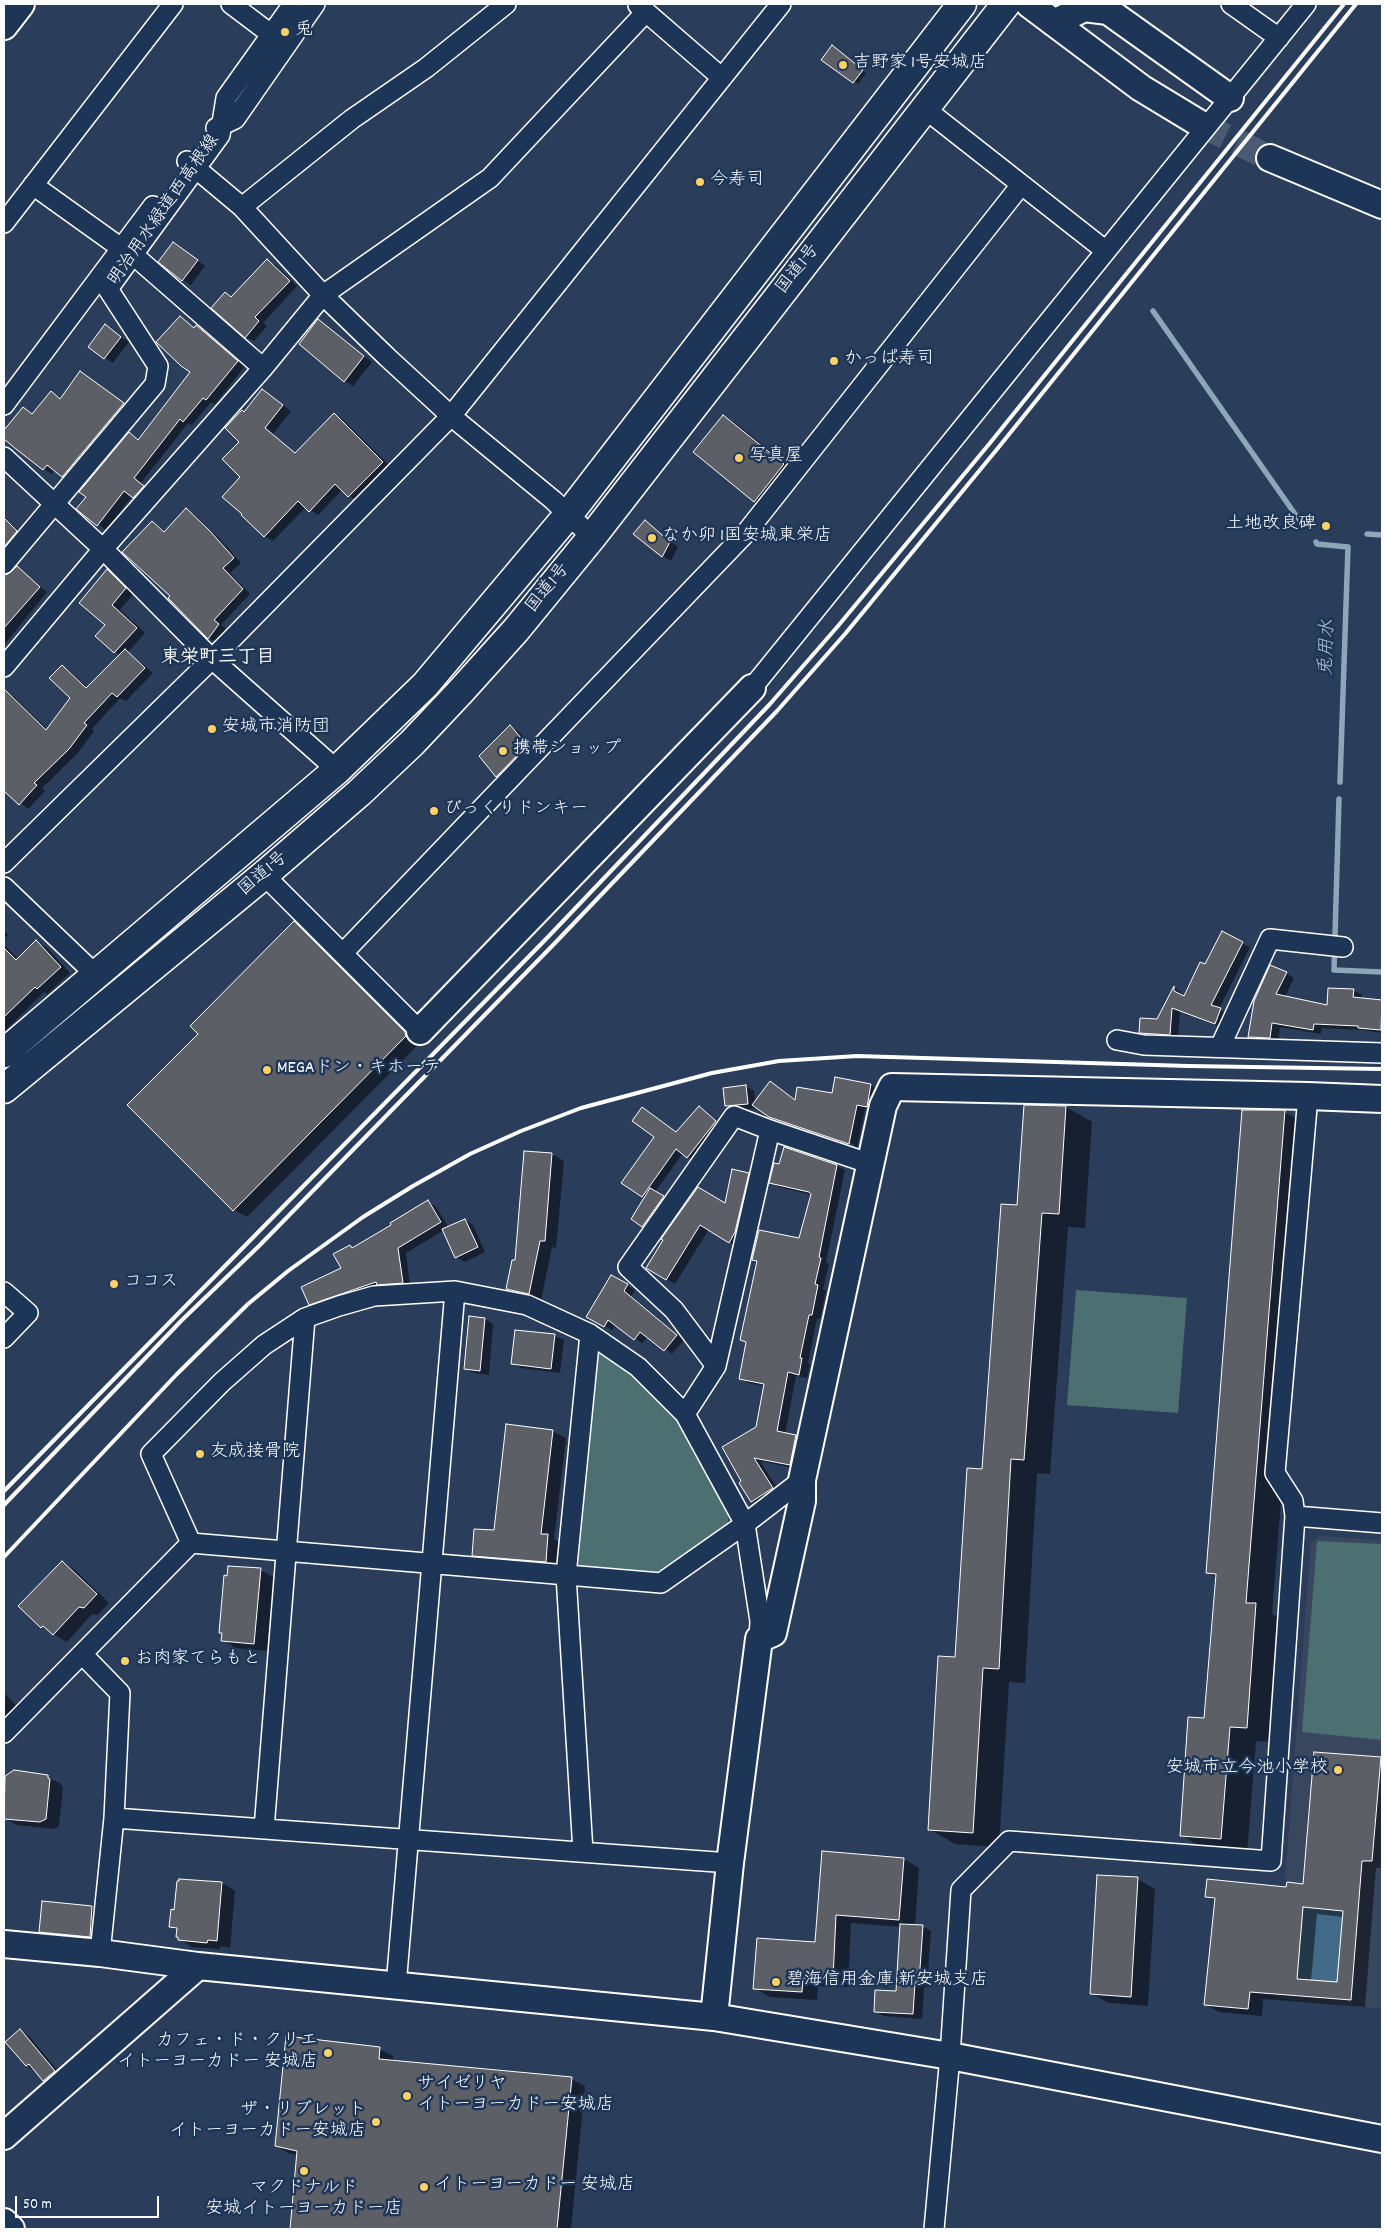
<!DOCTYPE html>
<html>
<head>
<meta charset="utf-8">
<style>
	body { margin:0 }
	#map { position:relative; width:1386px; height:2233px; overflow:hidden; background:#2a3d5a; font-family:Dekko,sans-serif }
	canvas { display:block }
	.frame { position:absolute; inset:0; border:5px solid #fff; pointer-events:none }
	.scale { position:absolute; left:15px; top:2196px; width:144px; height:22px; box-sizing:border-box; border:2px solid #fff; border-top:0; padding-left:6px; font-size:15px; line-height:18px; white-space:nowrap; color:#fff; -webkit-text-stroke:4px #1d3557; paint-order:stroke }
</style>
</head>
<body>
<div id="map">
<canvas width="1386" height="2233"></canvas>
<div class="frame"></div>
<div class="scale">50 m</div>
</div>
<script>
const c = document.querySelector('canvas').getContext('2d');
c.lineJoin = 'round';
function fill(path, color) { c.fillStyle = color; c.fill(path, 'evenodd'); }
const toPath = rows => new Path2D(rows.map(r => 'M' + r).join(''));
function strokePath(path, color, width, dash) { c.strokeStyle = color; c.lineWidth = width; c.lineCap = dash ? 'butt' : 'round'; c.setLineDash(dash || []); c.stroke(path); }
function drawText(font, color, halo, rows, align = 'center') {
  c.font = font + ' Dekko,"Klee One",sans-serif'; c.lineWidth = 5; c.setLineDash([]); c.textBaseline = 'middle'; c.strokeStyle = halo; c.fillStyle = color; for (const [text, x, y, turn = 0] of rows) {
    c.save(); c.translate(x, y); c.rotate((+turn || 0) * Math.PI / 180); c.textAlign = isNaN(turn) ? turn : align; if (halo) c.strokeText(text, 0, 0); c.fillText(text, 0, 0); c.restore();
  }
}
const built = toPath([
	[1319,1536,1382,1540,1382,2009,1276,1998,1311,1542]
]);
const green = toPath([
	[1076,1290,1187,1298,1178,1413,1067,1405],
	[601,1352,636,1377,665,1403,683,1429,729,1513,728,1523,656,1573,579,1567,572,1558,592,1355],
	[1317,1541,1382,1544,1382,1740,1302,1732]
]);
const water = toPath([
	[1303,1907,1343,1911,1337,1982,1297,1979,1303,1907]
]);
const shadow = toPath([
	[836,49,866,73,858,84,823,60],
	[174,243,205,266,191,285,183,280],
	[267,261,276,265,297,286,263,323,267,326,254,341,246,337,226,293,232,297],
	[180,317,195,328,197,326,205,331,245,366,215,404,211,402,192,425,188,423,141,483,151,492,142,502,132,496,106,530,78,509,129,434,139,440,192,372],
	[319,321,372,362,353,386,344,381],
	[105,326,129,342,113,363,89,347],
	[81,372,131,409,71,481,55,470,52,474,44,469,4,437,4,432,24,408,33,414,51,393,61,399],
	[262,390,291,411,273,434,296,454,334,414,342,419,391,467,357,501,342,490,318,515,306,507,273,541,264,536,242,477,241,442,244,413],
	[724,416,737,424,797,473,768,508,754,501],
	[186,510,194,514,217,536,241,563,230,573,250,594,221,625,226,629,216,642,209,638,171,596,152,522,166,532],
	[645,522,678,547,671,561,662,556],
	[7,523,25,537,4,555,4,527],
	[108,571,116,576,134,593,120,610,145,633,128,652,153,673,126,701,120,698,92,729,94,731,77,754,42,788,45,791,28,809,4,789,4,695,6,692,14,697,48,730,71,698,62,666,70,671,88,688,120,655,97,636,107,625],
	[22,572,47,592,4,645,4,594],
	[511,727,519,732,535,750,505,781,497,776,480,756],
	[294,923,307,930,419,1044,247,1217,234,1210,199,1034],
	[4,930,8,935,4,939],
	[37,942,46,947,70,973,47,994,44,992,4,1032,4,945,18,959],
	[1242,943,1250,947,1219,1009,1228,1014,1223,1028,1180,1011,1178,1038,1148,1037,1140,1032,1158,1020,1174,988,1181,992,1181,996,1185,998,1205,966],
	[1286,973,1294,978,1285,997,1328,1006,1353,990,1362,995,1361,999,1382,1001,1382,1033,1364,1030,1322,1028,1321,1034,1280,1027,1278,1042,1257,1041,1249,1037],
	[836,1078,871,1085,879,1090,875,1111,865,1109,857,1148,855,1147,855,1145,769,1116,756,1108,735,1111,726,1106,746,1086,754,1091,755,1102,771,1082,796,1100,833,1095],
	[1025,1106,1066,1107,1092,1122,1085,1228,1068,1227,1050,1474,1037,1473,1025,1683,1009,1682,999,1847,955,1844,929,1829,956,1659,983,1470,1018,1206],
	[699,1107,722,1126,695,1161,683,1153,655,1192,667,1199,647,1228,632,1219,645,1198,623,1182,676,1133],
	[1284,1112,1311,1127,1272,1614,1282,1620,1273,1742,1256,1741,1247,1853,1207,1850,1181,1835,1206,1720,1217,1578,1207,1572],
	[785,1148,837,1166,845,1170,826,1262,829,1264,823,1289,826,1291,820,1319,817,1319,808,1363,810,1364,807,1378,796,1376,785,1434,796,1436,804,1441,798,1469,760,1461,780,1493,760,1505,752,1501,740,1483,757,1428,765,1386,748,1383,740,1378,747,1343,741,1340,758,1262,753,1259,800,1240,812,1195,779,1187,771,1182,780,1166],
	[552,1154,564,1161,556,1248,552,1247,541,1300,519,1296,507,1289],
	[748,1174,757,1179,738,1247,709,1229,675,1284,648,1268,665,1240,726,1205],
	[428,1202,436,1207,449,1228,465,1220,473,1225,485,1252,465,1262,456,1257,444,1230,406,1253,410,1287,319,1308,310,1304,342,1269,350,1247,354,1249],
	[612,1277,635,1290,631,1296,684,1340,672,1354,648,1336,642,1343,616,1325,612,1330,588,1316],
	[485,1319,493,1324,489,1375,474,1373,465,1369],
	[516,1331,555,1336,564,1340,560,1373,521,1368,512,1363],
	[552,1431,566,1438,554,1539,561,1543,559,1569,487,1563,474,1555,495,1532],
	[62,1562,75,1570,109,1603,98,1615,92,1614,67,1642,42,1627],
	[260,1570,274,1577,267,1651,236,1648,223,1640,223,1634,220,1632],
	[4,1693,17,1706,4,1720],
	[1381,1758,1382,1759,1382,1868,1376,1868,1365,2007,1263,1999,1262,2016,1219,2012,1205,2004,1216,1901,1206,1896,1304,1885],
	[1317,1914,1343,1917,1338,1984,1311,1981],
	[15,1771,48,1777,61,1784,63,1788,59,1826,54,1829,17,1825,4,1818,6,1777],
	[824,1853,904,1859,919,1868,915,1926,922,1926,931,1931,927,1987,924,1987,922,2019,884,2016,875,2011,897,1992,901,1927,851,1923,848,1987,818,1986,817,2000,770,1997,755,1988,816,1944],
	[1138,1879,1155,1889,1148,2006,1109,2003,1091,1993],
	[222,1883,235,1891,230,1948,221,1946,220,1949,192,1947,179,1939,178,1931,171,1927],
	[43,1902,92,1907,105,1915,102,1944,54,1939,41,1932],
	[20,2031,29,2036,62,2076,52,2085,26,2065],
	[379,2049,393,2056,393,2061,571,2079,585,2086,571,2229,291,2229,298,2155,290,2154,276,2146]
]);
const stream = toPath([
	[1153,311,1302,524],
	[1367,534,1382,535],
	[1316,542,1317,544,1348,547,1340,782],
	[1339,799,1334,970,1382,972]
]);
const building = toPath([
	[832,45,863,70,853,83,821,60,832,45],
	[173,242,198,260,182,281,158,262,173,242],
	[267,259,290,281,255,317,259,321,245,338,211,308,225,292,231,297,267,259],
	[180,316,194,328,196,325,238,361,206,400,203,398,183,422,180,419,134,478,144,486,133,498,124,491,97,526,76,509,86,497,79,492,129,432,138,440,190,372,181,366,156,342,180,316],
	[318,319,364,356,344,382,299,344,318,319],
	[105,324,121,337,104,359,88,347,105,324],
	[80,371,124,403,62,477,47,465,43,470,16,449,4,439,4,430,23,407,32,414,51,391,60,399,80,371],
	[262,389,283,405,265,428,295,453,334,413,383,462,348,497,335,484,309,512,298,501,264,537,241,515,242,514,222,497,240,477,222,459,239,442,225,428,242,410,244,412,262,389],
	[723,415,784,464,754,502,693,452,723,415],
	[186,508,209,530,234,558,223,568,243,589,214,620,219,624,208,639,168,598,170,596,122,552,152,521,164,532,186,508],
	[4,518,17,531,4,547,4,518],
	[645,520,670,542,662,557,633,534,645,520],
	[17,566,40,587,4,628,4,575,8,574,17,566],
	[107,569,126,588,112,605,137,628,114,653,95,636,105,625,79,603,107,569],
	[125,649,145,668,117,697,112,693,84,723,87,725,69,749,34,783,37,785,19,805,4,791,4,689,46,730,70,698,49,678,62,665,86,688,125,649],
	[510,725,527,745,496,777,479,756,510,725],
	[294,921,405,1032,406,1036,233,1211,127,1105,198,1034,190,1026,294,921],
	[1222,931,1243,942,1211,1005,1221,1008,1215,1024,1172,1008,1170,1035,1139,1033,1140,1018,1157,1019,1174,986,1174,991,1184,996,1200,962,1205,964,1222,931],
	[36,940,61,967,37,989,35,987,4,1017,4,948,16,960,36,940],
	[1270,965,1287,972,1276,994,1327,1005,1328,988,1354,989,1353,997,1382,1000,1381,1030,1358,1028,1358,1026,1314,1024,1313,1030,1272,1023,1270,1038,1248,1037,1254,1001,1270,965],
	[835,1077,871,1084,867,1107,857,1105,849,1144,769,1117,752,1105,770,1081,795,1100,797,1087,832,1093,835,1077],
	[746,1085,748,1104,725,1106,723,1088,746,1085],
	[1024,1105,1066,1106,1059,1214,1042,1213,1024,1460,1011,1459,999,1669,983,1668,973,1833,928,1830,938,1656,955,1657,967,1468,982,1469,1001,1204,1017,1205,1024,1105],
	[699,1106,716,1121,687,1158,676,1149,642,1197,621,1183,654,1137,632,1121,642,1107,676,1132,699,1106],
	[1242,1110,1285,1110,1246,1603,1256,1603,1247,1728,1230,1727,1221,1839,1180,1836,1188,1717,1204,1718,1216,1574,1206,1573,1242,1110],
	[784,1147,837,1165,819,1257,821,1258,815,1284,818,1285,812,1315,809,1315,800,1358,802,1358,799,1375,788,1372,777,1431,796,1435,790,1465,754,1458,773,1488,751,1502,739,1483,741,1481,722,1447,756,1427,764,1384,739,1379,746,1342,740,1340,757,1261,752,1260,759,1230,799,1238,811,1194,809,1192,769,1183,774,1163,779,1164,784,1147],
	[524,1151,552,1153,545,1241,540,1241,529,1294,506,1289,512,1260,515,1260,524,1151],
	[732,1169,749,1173,735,1232,729,1243,700,1225,666,1280,646,1268,663,1240,661,1239,698,1187,725,1203,732,1169],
	[650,1188,664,1196,642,1227,631,1219,650,1188],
	[428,1200,441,1222,398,1248,403,1283,377,1285,376,1282,309,1305,301,1287,341,1268,333,1254,350,1245,352,1248,391,1225,390,1223,428,1200],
	[465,1219,478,1247,455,1258,442,1229,465,1219],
	[611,1275,628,1284,624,1291,677,1335,664,1351,640,1332,634,1340,608,1320,604,1327,586,1317,611,1275],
	[469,1316,485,1318,480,1371,464,1369,469,1316],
	[515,1330,555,1334,551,1369,511,1364,515,1330],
	[506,1424,553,1430,541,1534,548,1534,546,1562,472,1556,474,1529,494,1530,506,1424],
	[62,1561,97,1594,84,1608,79,1607,53,1635,43,1626,41,1628,18,1606,62,1561],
	[228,1566,261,1568,254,1644,221,1641,222,1633,219,1633,224,1575,227,1576,228,1566],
	[1314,1752,1381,1757,1372,1861,1362,1861,1351,2000,1250,1992,1248,2009,1204,2005,1215,1898,1205,1897,1207,1879,1286,1887,1287,1882,1303,1884,1314,1752],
	[1303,1907,1343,1911,1337,1982,1297,1979,1303,1907],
	[14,1770,48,1775,48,1778,50,1779,46,1819,40,1822,4,1819,5,1776,14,1770],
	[822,1851,904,1858,899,1920,836,1915,833,1979,803,1978,802,1992,753,1989,757,1938,815,1942,822,1851],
	[1097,1875,1138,1877,1131,1997,1090,1994,1097,1875],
	[179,1879,222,1882,217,1941,208,1940,207,1943,178,1940,178,1937,176,1937,177,1928,169,1927,171,1909,174,1910,177,1881,179,1881,179,1879],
	[42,1901,92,1906,90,1937,39,1932,42,1901],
	[900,1924,923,1925,919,1983,915,1983,913,2014,874,2012,875,1990,896,1991,900,1924],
	[20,2029,55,2071,43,2081,29,2064,26,2066,5,2042,20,2029],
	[286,2036,380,2047,379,2059,572,2077,557,2229,290,2229,297,2151,275,2146,286,2036]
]);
const secondaryTunnel = toPath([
	[1202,125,1270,158]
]);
const street = toPath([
	[231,4,272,35],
	[1231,4,1279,38],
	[638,5,721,77],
	[924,108,1106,251],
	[216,128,235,119,315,4],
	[187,161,242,207,323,295,387,357,451,416,553,500,592,537],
	[33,185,121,248,130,252,263,368],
	[242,207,352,119,426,68,506,4],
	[4,223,173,4],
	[4,405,153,206],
	[4,457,103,549,212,659,337,770],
	[4,564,155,384,158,366,108,289,220,135,226,98,293,4],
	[4,667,103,549,263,368,323,295,490,178,645,13],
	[752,688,1306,4],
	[4,863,212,659,451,416,781,4],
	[264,875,420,1031],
	[4,887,97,976],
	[343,953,745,534,1021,185],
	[1117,1040,1144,1045,1382,1053],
	[1220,1047,1270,939,1343,947],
	[770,1130,871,1164],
	[4,1292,28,1313,4,1338],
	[685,1414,716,1366,770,1130,734,1116,628,1267,674,1310,716,1366],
	[1295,1516,1382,1523],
	[191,1543,151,1454,222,1382,264,1345,305,1318,339,1306,374,1296,455,1291,527,1305,590,1334,638,1367,685,1414,745,1524,760,1621,759,1639],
	[191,1543,661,1583,745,1524,802,1480],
	[82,1654,120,1693,114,1818,100,1953],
	[4,1733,191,1543],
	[114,1818,730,1863],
	[264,1829,305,1318],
	[583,1852,566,1575,590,1334],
	[396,1986,455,1291],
	[934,2229,950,2056,961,1890,1009,1841,1271,1861,1295,1516,1293,1501,1275,1473,1308,1096]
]);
const secondary = toPath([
	[1029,4,1141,88,1202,125],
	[1054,23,1084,8,1108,11,1230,98],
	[4,26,21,4],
	[1270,158,1382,205],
	[420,1031,752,688],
	[4,1944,100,1953,198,1966,714,2017,950,2056,1382,2139],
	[714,2017,730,1863,759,1639,773,1633,802,1501,802,1480,883,1106,892,1087,1308,1096,1382,1099],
	[4,2136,198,1966],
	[4,2222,11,2229]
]);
const highway = toPath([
	[4,1053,337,770,425,685,568,515,962,4],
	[4,1089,264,875,359,793,412,743,461,691,516,630,592,537,1006,4]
]);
const rail = toPath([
	[4,1491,547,938,770,704,838,626,990,443,1344,4],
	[4,1505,182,1320,259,1246,555,943,777,711,845,634,998,448,1356,4],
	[4,1557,177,1374,248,1304,288,1271,363,1217,413,1186,470,1154,521,1131,581,1108,712,1073,779,1061,857,1056,1188,1066,1382,1069]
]);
const markers = [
	[285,32,5,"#ffd166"],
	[843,65,5,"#ffd166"],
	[700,182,5,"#ffd166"],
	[834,361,5,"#ffd166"],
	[739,458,5,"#ffd166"],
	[1326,526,5,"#ffd166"],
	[652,538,5,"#ffd166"],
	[212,729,5,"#ffd166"],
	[503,751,5,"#ffd166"],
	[434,811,5,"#ffd166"],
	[267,1070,5,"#ffd166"],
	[114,1284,5,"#ffd166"],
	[200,1454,5,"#ffd166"],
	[125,1661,5,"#ffd166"],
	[1338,1770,5,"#ffd166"],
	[776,1982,5,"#ffd166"],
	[328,2053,5,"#ffd166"],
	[407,2096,5,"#ffd166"],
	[376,2122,5,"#ffd166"],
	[304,2171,5,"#ffd166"],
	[424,2187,5,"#ffd166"]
];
const poiNames = [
	["兎",295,32],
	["吉野家 1号安城店",853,65],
	["今寿司",710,182],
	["かっぱ寿司",844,361],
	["写真屋",749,458],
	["土地改良碑",1316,526,"right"],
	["なか卯 1国安城東栄店",662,538],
	["安城市消防団",222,729],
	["携帯ショップ",513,751],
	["びっくりドンキー",444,811],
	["MEGAドン・キホーテ",277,1070],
	["ココス",124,1284],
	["友成接骨院",210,1454],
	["お肉家てらもと",135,1661],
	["安城市立今池小学校",1328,1770,"right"],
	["碧海信用金庫 新安城支店",786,1982],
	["カフェ・ド・クリエ",318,2043,"right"],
	["イトーヨーカドー 安城店",318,2064,"right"],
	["サイゼリヤ",417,2086],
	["イトーヨーカドー安城店",417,2107],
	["ザ・リブレット",366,2112,"right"],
	["イトーヨーカドー安城店",366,2133,"right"],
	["イトーヨーカドー 安城店",434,2187],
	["マクドナルド",304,2190,"center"],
	["安城イトーヨーカドー店",304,2211,"center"]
];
const streetNames = [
	["明治用水緑道西高根線",165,211,-55],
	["国道1号",799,270,-52],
	["国道1号",549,589,-51],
	["国道1号",264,875,-40]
];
const waterNames = [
	["兎用水",1329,648,-88]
];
const neighbourhoodNames = [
	["東栄町三丁目",218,659]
];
fill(built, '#39475e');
fill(green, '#4c7072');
fill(water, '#426b8a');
strokePath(water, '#8ea6b9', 1);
fill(shadow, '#0007');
strokePath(stream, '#8ea6b9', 5.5);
fill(building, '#5d5f67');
strokePath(building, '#fff', 1);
strokePath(secondaryTunnel, '#4a5a73', 26, [26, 13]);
strokePath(street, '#fff', 22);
strokePath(secondary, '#fff', 30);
strokePath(highway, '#fff', 31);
strokePath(street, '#1d3557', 19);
strokePath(secondary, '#1d3557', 26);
strokePath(highway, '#1d3557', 28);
strokePath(rail, '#fff', 4);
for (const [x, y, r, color] of markers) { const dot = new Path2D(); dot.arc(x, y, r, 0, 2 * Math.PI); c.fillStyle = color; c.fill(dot); strokePath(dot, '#1d3557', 2); }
drawText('18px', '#fff', '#1d3557', poiNames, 'left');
drawText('18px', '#fff', '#1d3557', streetNames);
drawText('italic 19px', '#b3c4d0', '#1d3557', waterNames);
drawText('bold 19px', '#fff', '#1d3557', neighbourhoodNames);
</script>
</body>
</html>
